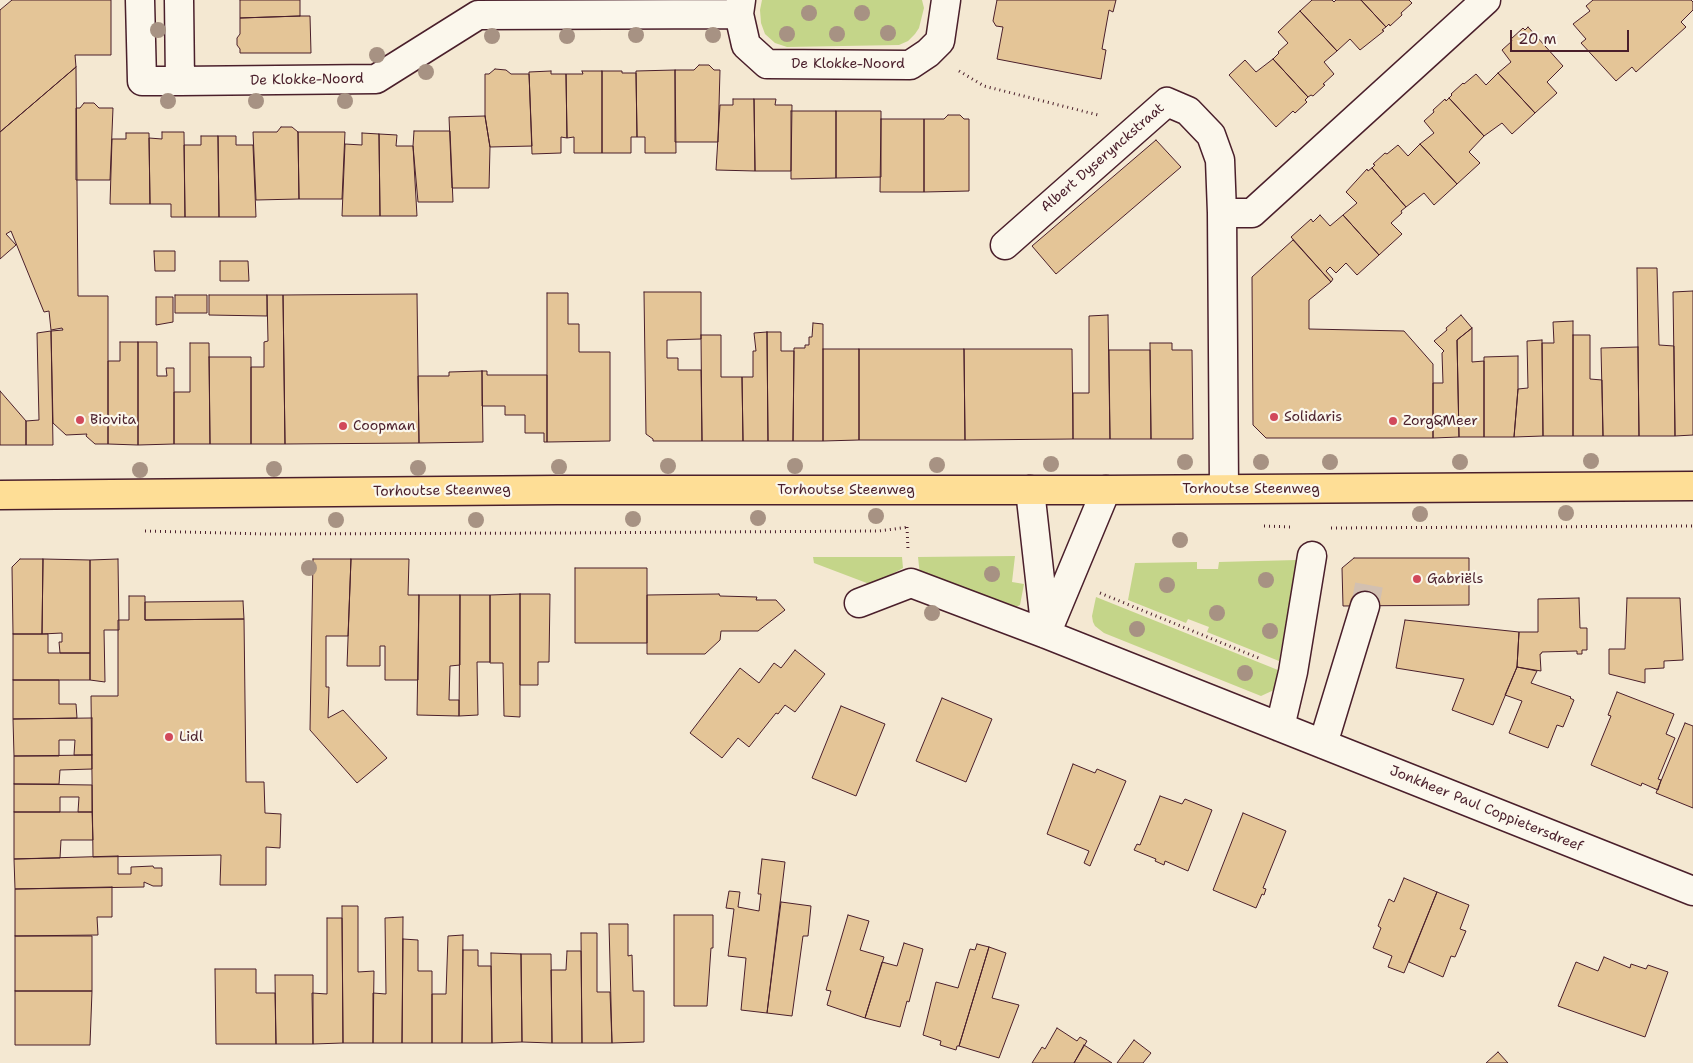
<!DOCTYPE html>
<html>
<head>
<meta charset="utf-8">
<style>
	body { margin:0 }
	#map { position:relative; width:1693px; height:1063px; overflow:hidden; background:#f4e8d2; font-family:"Shantell Sans",sans-serif }
	canvas { display:block }
	.scale { position:absolute; left:1510px; top:30px; width:119px; height:22px; box-sizing:border-box; border:2px solid #4a1f2b; border-top:0; padding-left:6px; font-size:15px; line-height:18px; white-space:nowrap; color:#4a1f2b; -webkit-text-stroke:4px #fbf7ec; paint-order:stroke }
</style>
</head>
<body>
<div id="map">
<canvas width="1693" height="1063"></canvas>
<div class="scale">20 m</div>
</div>
<script>
const c = document.querySelector('canvas').getContext('2d');
c.lineJoin = 'round';
function fill(path, color) { c.fillStyle = color; c.fill(path, 'evenodd'); }
const toPath = rows => new Path2D(rows.map(r => 'M' + r).join(''));
function strokePath(path, color, width, dash) { c.strokeStyle = color; c.lineWidth = width; c.lineCap = dash ? 'butt' : 'round'; c.setLineDash(dash || []); c.stroke(path); }
function drawText(font, color, halo, rows, align = 'center') {
  c.font = font + ' "Shantell Sans",sans-serif'; c.lineWidth = 4.5; c.setLineDash([]); c.textBaseline = 'middle'; c.strokeStyle = halo; c.fillStyle = color; for (const [text, x, y, turn = 0] of rows) {
    c.save(); c.translate(x, y); c.rotate((+turn || 0) * Math.PI / 180); c.textAlign = isNaN(turn) ? turn : align; if (halo) c.strokeText(text, 0, 0); c.fillText(text, 0, 0); c.restore();
  }
}
const green = toPath([
	[762,0,922,0,924,8,919,28,915,34,908,41,899,45,787,47,775,43,765,34,761,23,760,10],
	[1015,556,1012,582,1024,584,1020,605,1012,609,920,575,918,557],
	[813,557,902,557,903,568,872,585,814,563],
	[1297,560,1279,661,1207,632,1209,627,1188,619,1186,623,1128,600,1135,563,1197,562,1197,569,1218,569,1219,562],
	[1096,597,1278,670,1274,690,1261,696,1104,633,1095,626,1093,622,1092,616]
]);
const building = toPath([
	[12,0,111,0,111,55,75,55,76,67,0,132,0,10,12,0],
	[240,0,300,0,300,16,240,18,240,0],
	[997,0,1116,0,1113,12,1109,10,1102,49,1106,50,1101,79,997,59,1003,27,996,26,993,21,997,0],
	[1312,0,1332,0,1334,2,1336,0,1361,0,1386,27,1382,30,1384,31,1360,50,1350,39,1337,51,1300,11,1312,0],
	[1361,0,1409,0,1412,3,1401,13,1402,15,1390,26,1389,24,1386,27,1361,0],
	[1593,0,1691,0,1693,2,1693,10,1681,22,1686,27,1636,72,1632,67,1616,81,1581,43,1586,39,1573,24,1590,11,1586,6,1593,0],
	[1300,11,1337,51,1324,62,1334,74,1323,84,1325,85,1313,96,1311,95,1308,97,1273,59,1279,53,1278,52,1288,43,1278,32,1300,11],
	[300,16,310,16,311,53,240,53,240,49,237,45,237,38,240,34,240,18,300,16],
	[1528,27,1563,66,1547,82,1557,93,1535,113,1498,73,1511,62,1502,50,1512,41,1511,39,1523,28,1525,30,1528,27],
	[1273,59,1308,97,1305,100,1307,102,1295,113,1293,111,1276,127,1229,75,1245,60,1256,72,1273,59],
	[699,65,709,65,714,70,720,70,718,142,675,142,675,70,694,70,699,65],
	[76,67,78,296,108,296,108,444,95,444,86,436,87,434,66,435,53,423,51,331,63,330,62,328,51,330,49,311,44,312,11,231,6,234,16,245,0,259,0,132,76,67],
	[495,69,506,70,511,74,529,74,532,146,490,147,485,116,485,74,489,74,495,69],
	[675,70,676,153,645,153,645,137,637,137,636,71,675,70],
	[551,71,551,74,566,74,567,138,561,137,561,153,532,154,529,72,551,71],
	[582,71,602,71,602,153,574,153,574,137,567,138,566,74,583,74,582,71],
	[602,71,622,71,622,73,636,73,637,137,631,137,631,153,602,153,602,71],
	[1498,73,1535,113,1512,134,1502,123,1484,136,1449,98,1452,95,1451,94,1463,83,1464,84,1476,74,1486,85,1498,73],
	[1449,98,1484,136,1469,152,1480,163,1457,184,1420,144,1434,133,1424,121,1434,112,1433,110,1445,99,1446,101,1449,98],
	[733,99,754,99,755,171,716,170,720,105,733,105,733,99],
	[754,99,776,99,775,105,792,105,791,171,755,171,754,99],
	[84,103,94,103,99,108,113,108,110,180,76,180,76,108,80,108,84,103],
	[791,111,836,111,836,178,791,179,791,111],
	[836,111,881,111,881,177,836,178,836,111],
	[948,115,960,115,964,119,969,119,969,191,924,192,924,119,944,119,948,115],
	[485,116,490,147,489,188,452,188,449,117,485,116],
	[881,119,924,119,924,192,880,192,881,119],
	[281,127,292,127,298,132,299,199,256,200,253,132,277,132,281,127],
	[414,131,450,131,453,202,418,202,413,146,414,131],
	[162,132,184,132,185,217,171,217,171,204,150,204,149,138,162,139,162,132],
	[298,132,345,132,342,199,299,199,298,132],
	[126,133,149,133,150,204,110,204,112,139,126,139,126,133],
	[362,133,379,134,380,216,342,216,345,144,362,145,362,133],
	[379,134,397,135,396,146,413,146,417,216,380,216,379,134],
	[201,136,218,136,219,217,185,217,184,145,201,145,201,136],
	[218,136,236,136,236,145,253,145,256,217,219,217,218,136],
	[1156,140,1181,167,1056,274,1032,246,1156,140],
	[1420,144,1457,184,1434,205,1424,193,1406,207,1372,168,1375,165,1373,164,1385,153,1387,154,1398,145,1408,156,1420,144],
	[1372,168,1406,207,1401,211,1402,213,1391,223,1402,234,1379,255,1343,215,1357,203,1346,192,1367,169,1368,171,1372,168],
	[1320,215,1330,226,1343,215,1379,255,1357,275,1346,263,1336,273,1330,267,1326,271,1333,279,1331,282,1291,237,1311,219,1313,222,1320,215],
	[1293,240,1331,282,1309,300,1309,329,1404,331,1433,364,1433,438,1266,438,1253,425,1252,277,1293,240],
	[154,251,175,251,175,271,155,271,154,251],
	[220,261,248,261,249,281,220,281,220,261],
	[1637,268,1657,268,1659,345,1674,346,1675,436,1639,436,1637,268],
	[1693,291,1693,435,1675,436,1673,292,1693,291],
	[644,292,701,292,701,339,667,340,667,358,678,358,678,370,701,370,702,441,653,441,653,439,646,434,644,292],
	[547,293,568,293,568,324,579,324,579,352,610,352,610,441,547,442,547,293],
	[417,294,419,443,285,444,283,295,417,294],
	[175,295,207,295,207,313,175,313,175,295],
	[209,295,267,295,267,316,209,315,209,295],
	[267,295,283,295,285,444,251,444,251,367,264,367,264,342,268,341,267,295],
	[156,297,173,297,173,322,156,325,156,297],
	[1108,315,1110,439,1073,439,1073,393,1089,393,1089,316,1108,315],
	[1461,315,1472,328,1457,340,1459,437,1433,438,1433,383,1443,383,1442,353,1444,351,1434,341,1447,330,1446,328,1461,315],
	[1573,321,1573,436,1543,436,1542,343,1554,343,1553,322,1573,321],
	[813,323,823,324,823,441,793,441,794,348,805,348,805,345,809,345,809,337,812,337,813,323],
	[1472,328,1472,362,1484,361,1484,437,1459,437,1457,340,1472,328],
	[51,331,53,445,26,445,26,421,39,420,37,333,51,331],
	[767,332,781,332,781,351,794,351,793,441,768,441,767,332],
	[767,332,768,441,743,441,742,377,753,377,753,351,756,351,754,333,767,332],
	[701,335,721,335,721,377,742,377,743,441,702,441,701,335],
	[1573,335,1590,335,1590,379,1602,380,1603,436,1573,436,1573,335],
	[1542,340,1543,436,1514,437,1518,389,1528,388,1527,341,1542,340],
	[120,342,138,342,138,445,108,444,108,361,120,361,120,342],
	[138,342,157,342,157,376,167,376,166,368,174,368,174,444,138,445,138,342],
	[190,343,209,343,210,444,174,444,174,392,190,392,190,343],
	[1150,343,1172,343,1172,350,1192,350,1193,439,1151,439,1150,343],
	[1638,347,1639,436,1603,436,1601,348,1638,347],
	[823,349,859,349,859,440,823,441,823,349],
	[859,349,964,349,965,440,859,440,859,349],
	[964,349,1072,349,1073,439,965,440,964,349],
	[1109,350,1150,350,1151,439,1110,439,1109,350],
	[1518,356,1518,389,1514,437,1484,437,1484,357,1518,356],
	[209,357,251,357,251,444,210,444,209,357],
	[482,371,483,442,419,443,418,376,449,376,449,372,482,371],
	[482,371,487,371,487,375,547,375,547,442,544,442,544,433,525,433,525,415,505,415,505,406,482,406,482,371],
	[0,391,26,421,26,445,0,445,0,391],
	[1354,558,1469,558,1469,605,1343,606,1342,568,1354,558],
	[20,559,43,559,42,634,13,634,12,567,20,559],
	[43,559,90,560,90,653,60,653,59,642,62,642,62,633,42,634,43,559],
	[118,559,119,630,104,630,105,682,90,680,90,560,118,559],
	[313,559,351,559,348,636,326,636,326,687,329,687,328,718,343,710,387,758,357,783,310,730,313,559],
	[351,559,409,559,408,595,419,595,418,680,385,680,385,646,380,646,380,666,347,666,351,559],
	[575,568,647,568,647,643,575,643,575,568],
	[520,594,520,717,504,716,503,663,490,663,490,595,520,594],
	[520,594,550,594,549,662,538,662,538,685,520,685,520,594],
	[719,594,720,596,757,597,756,600,776,600,785,610,758,631,721,631,720,640,705,654,647,654,647,595,719,594],
	[419,595,460,595,460,665,450,666,449,700,459,700,459,716,417,715,419,595],
	[460,595,490,595,490,662,477,662,478,715,459,716,460,595],
	[129,596,145,596,145,620,244,619,246,782,264,782,265,813,281,814,280,848,266,847,266,885,220,885,221,855,93,857,91,696,118,696,118,620,129,620,129,596],
	[1579,598,1580,628,1587,628,1587,650,1582,650,1582,654,1577,654,1577,651,1542,652,1541,654,1540,654,1541,671,1517,667,1519,632,1538,632,1538,599,1579,598],
	[1627,598,1680,598,1683,660,1664,661,1664,668,1645,669,1645,683,1609,674,1609,649,1625,649,1627,598],
	[243,601,244,619,145,620,145,602,243,601],
	[1405,620,1519,632,1517,667,1493,725,1452,710,1464,679,1396,668,1405,620],
	[13,634,48,634,48,653,90,653,90,680,13,680,13,634],
	[795,650,825,674,795,712,785,705,778,714,776,713,749,747,738,738,722,758,690,733,740,668,759,683,774,663,781,668,795,650],
	[1517,667,1537,671,1531,683,1571,697,1570,698,1574,700,1563,727,1557,725,1548,748,1509,733,1522,701,1505,695,1517,667],
	[13,680,59,680,59,704,76,704,77,718,13,719,13,680],
	[1617,692,1674,714,1666,734,1675,738,1658,779,1661,780,1658,790,1642,783,1641,786,1591,765,1611,716,1608,715,1617,692],
	[942,698,992,719,966,782,916,761,942,698],
	[841,706,885,724,856,796,812,778,841,706],
	[92,718,92,755,74,755,75,740,59,740,59,756,14,756,13,719,92,718],
	[1685,723,1693,726,1693,808,1656,793,1685,723],
	[92,755,92,769,60,770,59,784,14,784,14,756,92,755],
	[1073,764,1095,773,1097,769,1126,781,1090,866,1084,863,1089,851,1047,834,1073,764],
	[14,784,92,785,92,812,78,812,79,797,60,797,60,812,14,812,14,784],
	[1160,796,1182,804,1185,799,1212,810,1188,871,1165,861,1164,865,1155,861,1156,859,1134,850,1137,844,1140,845,1160,796],
	[14,812,92,812,93,840,61,840,60,858,14,859,14,812],
	[1243,813,1286,831,1263,888,1266,889,1264,895,1262,894,1256,908,1213,890,1243,813],
	[118,856,118,874,131,874,131,867,153,866,154,868,162,868,162,886,153,886,144,882,144,887,15,889,14,859,118,856],
	[762,859,785,862,767,1013,741,1010,746,958,728,956,734,909,726,908,729,891,740,892,738,907,759,911,761,894,758,894,762,859],
	[1404,878,1437,892,1404,973,1388,967,1392,956,1373,948,1381,928,1378,926,1389,899,1394,902,1404,878],
	[112,887,112,917,97,917,98,935,15,936,15,889,112,887],
	[1437,892,1469,905,1460,929,1466,931,1455,957,1451,956,1443,977,1409,962,1437,892],
	[781,902,811,906,808,936,803,936,792,1016,767,1013,781,902],
	[342,906,358,906,358,972,374,971,373,1043,343,1043,342,906],
	[674,915,713,915,713,948,711,948,707,1006,674,1006,674,915],
	[848,915,869,921,860,950,884,957,865,1018,827,1005,831,991,826,990,848,915],
	[403,917,402,1043,373,1043,373,993,386,994,385,918,403,917],
	[327,918,342,918,343,1043,313,1044,312,993,327,994,327,918],
	[609,924,628,924,628,956,632,955,633,991,644,991,644,1042,612,1043,609,924],
	[581,933,597,933,597,992,610,992,612,1043,582,1043,581,933],
	[463,935,462,1043,432,1043,432,994,446,994,448,936,463,935],
	[15,936,92,936,92,991,15,991,15,936],
	[403,939,418,940,418,971,432,971,432,1043,402,1043,403,939],
	[904,943,923,949,909,1002,907,1001,900,1027,865,1018,882,962,897,966,904,943],
	[977,944,989,947,959,1046,957,1046,956,1050,940,1045,941,1041,923,1035,936,982,958,988,970,949,975,950,977,944],
	[989,947,1006,953,992,998,1019,1005,999,1058,959,1046,989,947],
	[463,950,478,950,478,966,491,966,492,1043,462,1043,463,950],
	[567,951,581,951,582,1043,552,1043,551,970,566,970,567,951],
	[491,953,521,954,522,1042,492,1043,491,953],
	[521,954,551,954,552,1043,522,1042,521,954],
	[1604,957,1630,968,1631,964,1646,969,1648,965,1668,972,1645,1037,1558,1006,1576,962,1598,971,1604,957],
	[215,969,256,969,256,993,275,993,276,1044,216,1044,215,969],
	[275,975,313,975,313,1044,276,1044,275,975],
	[15,991,92,991,90,1045,15,1045,15,991],
	[1057,1028,1077,1041,1080,1037,1087,1041,1074,1063,1032,1063,1042,1047,1045,1049,1057,1028],
	[1134,1040,1151,1053,1143,1063,1117,1063,1134,1040],
	[1084,1045,1112,1063,1074,1063,1084,1045],
	[1498,1052,1508,1063,1486,1063,1498,1052]
]);
const minorTunnel = toPath([
	[1365,606,1369,585]
]);
const path = toPath([
	[959,71,984,86,1098,115],
	[1264,526,1292,527],
	[907,527,908,550],
	[1331,528,1693,526],
	[145,531,265,534,558,533,879,531,909,527],
	[1100,593,1261,659]
]);
const minor = toPath([
	[140,0,142,81,180,81],
	[179,0,180,81,376,79,478,15,739,14],
	[741,0,739,14,746,45,767,64,910,65,928,53,940,41,946,0],
	[1222,213,1224,488],
	[1005,245,1167,102,1188,111,1211,135,1220,160,1222,213,1252,213,1486,0],
	[1030,490,1046,633],
	[859,603,911,583,1046,634,1693,891],
	[1046,634,1106,490],
	[1280,727,1293,672,1312,556],
	[1323,744,1365,606]
]);
const major = toPath([
	[0,495,557,490,1106,490,1693,486]
]);
const trees = [
	[809,13],
	[862,13],
	[158,30],
	[888,33],
	[787,34],
	[837,34],
	[636,35],
	[713,35],
	[492,36],
	[567,36],
	[377,55],
	[426,72],
	[168,101],
	[256,101],
	[345,101],
	[1591,461],
	[1185,462],
	[1261,462],
	[1330,462],
	[1460,462],
	[1051,464],
	[937,465],
	[668,466],
	[795,466],
	[559,467],
	[418,468],
	[274,469],
	[140,470],
	[1566,513],
	[1420,514],
	[876,516],
	[758,518],
	[633,519],
	[336,520],
	[476,520],
	[1180,540],
	[309,568],
	[992,574],
	[1266,580],
	[1167,585],
	[932,613],
	[1217,613],
	[1137,629],
	[1270,631],
	[1245,673]
];
const markers = [
	[1274,417,5,"#d1495b"],
	[80,420,5,"#d1495b"],
	[1393,421,5,"#d1495b"],
	[343,426,5,"#d1495b"],
	[1417,579,5,"#d1495b"],
	[169,737,5,"#d1495b"]
];
const streetNames = [
	["De Klokke-Noord",848,64],
	["De Klokke-Noord",307,80,-1],
	["Albert Dyserynckstraat",1103,158,-41],
	["Torhoutse Steenweg",1251,489],
	["Torhoutse Steenweg",846,490],
	["Torhoutse Steenweg",442,491,-1],
	["Jonkheer Paul Coppietersdreef",1486,809,22]
];
const poiNames = [
	["Solidaris",1284,417],
	["Biovita",90,420],
	["Zorg&Meer",1403,421],
	["Coopman",353,426],
	["Gabriëls",1427,579],
	["Lidl",179,737]
];
fill(green, '#c4d589');
fill(building, '#e4c597');
strokePath(building, '#4a1f2b', 1);
strokePath(minorTunnel, '#d2c0b1', 28, [28, 14]);
strokePath(minor, '#4a1f2b', 31);
strokePath(major, '#4a1f2b', 31);
strokePath(path, '#4a1f2b', 3, [1, 4]);
strokePath(minor, '#fbf7ec', 28);
strokePath(major, '#fede96', 28);
c.fillStyle = '#a79283';
for (const [x, y] of trees) { c.beginPath(); c.arc(x, y, 8, 0, 2 * Math.PI); c.fill(); }
for (const [x, y, r, color] of markers) { const dot = new Path2D(); dot.arc(x, y, r, 0, 2 * Math.PI); c.fillStyle = color; c.fill(dot); strokePath(dot, '#fbf7ec', 2); }
drawText('14px', '#4a1f2b', '#fbf7ec', streetNames);
drawText('14px', '#4a1f2b', '#fbf7ec', poiNames, 'left');
</script>
</body>
</html>
